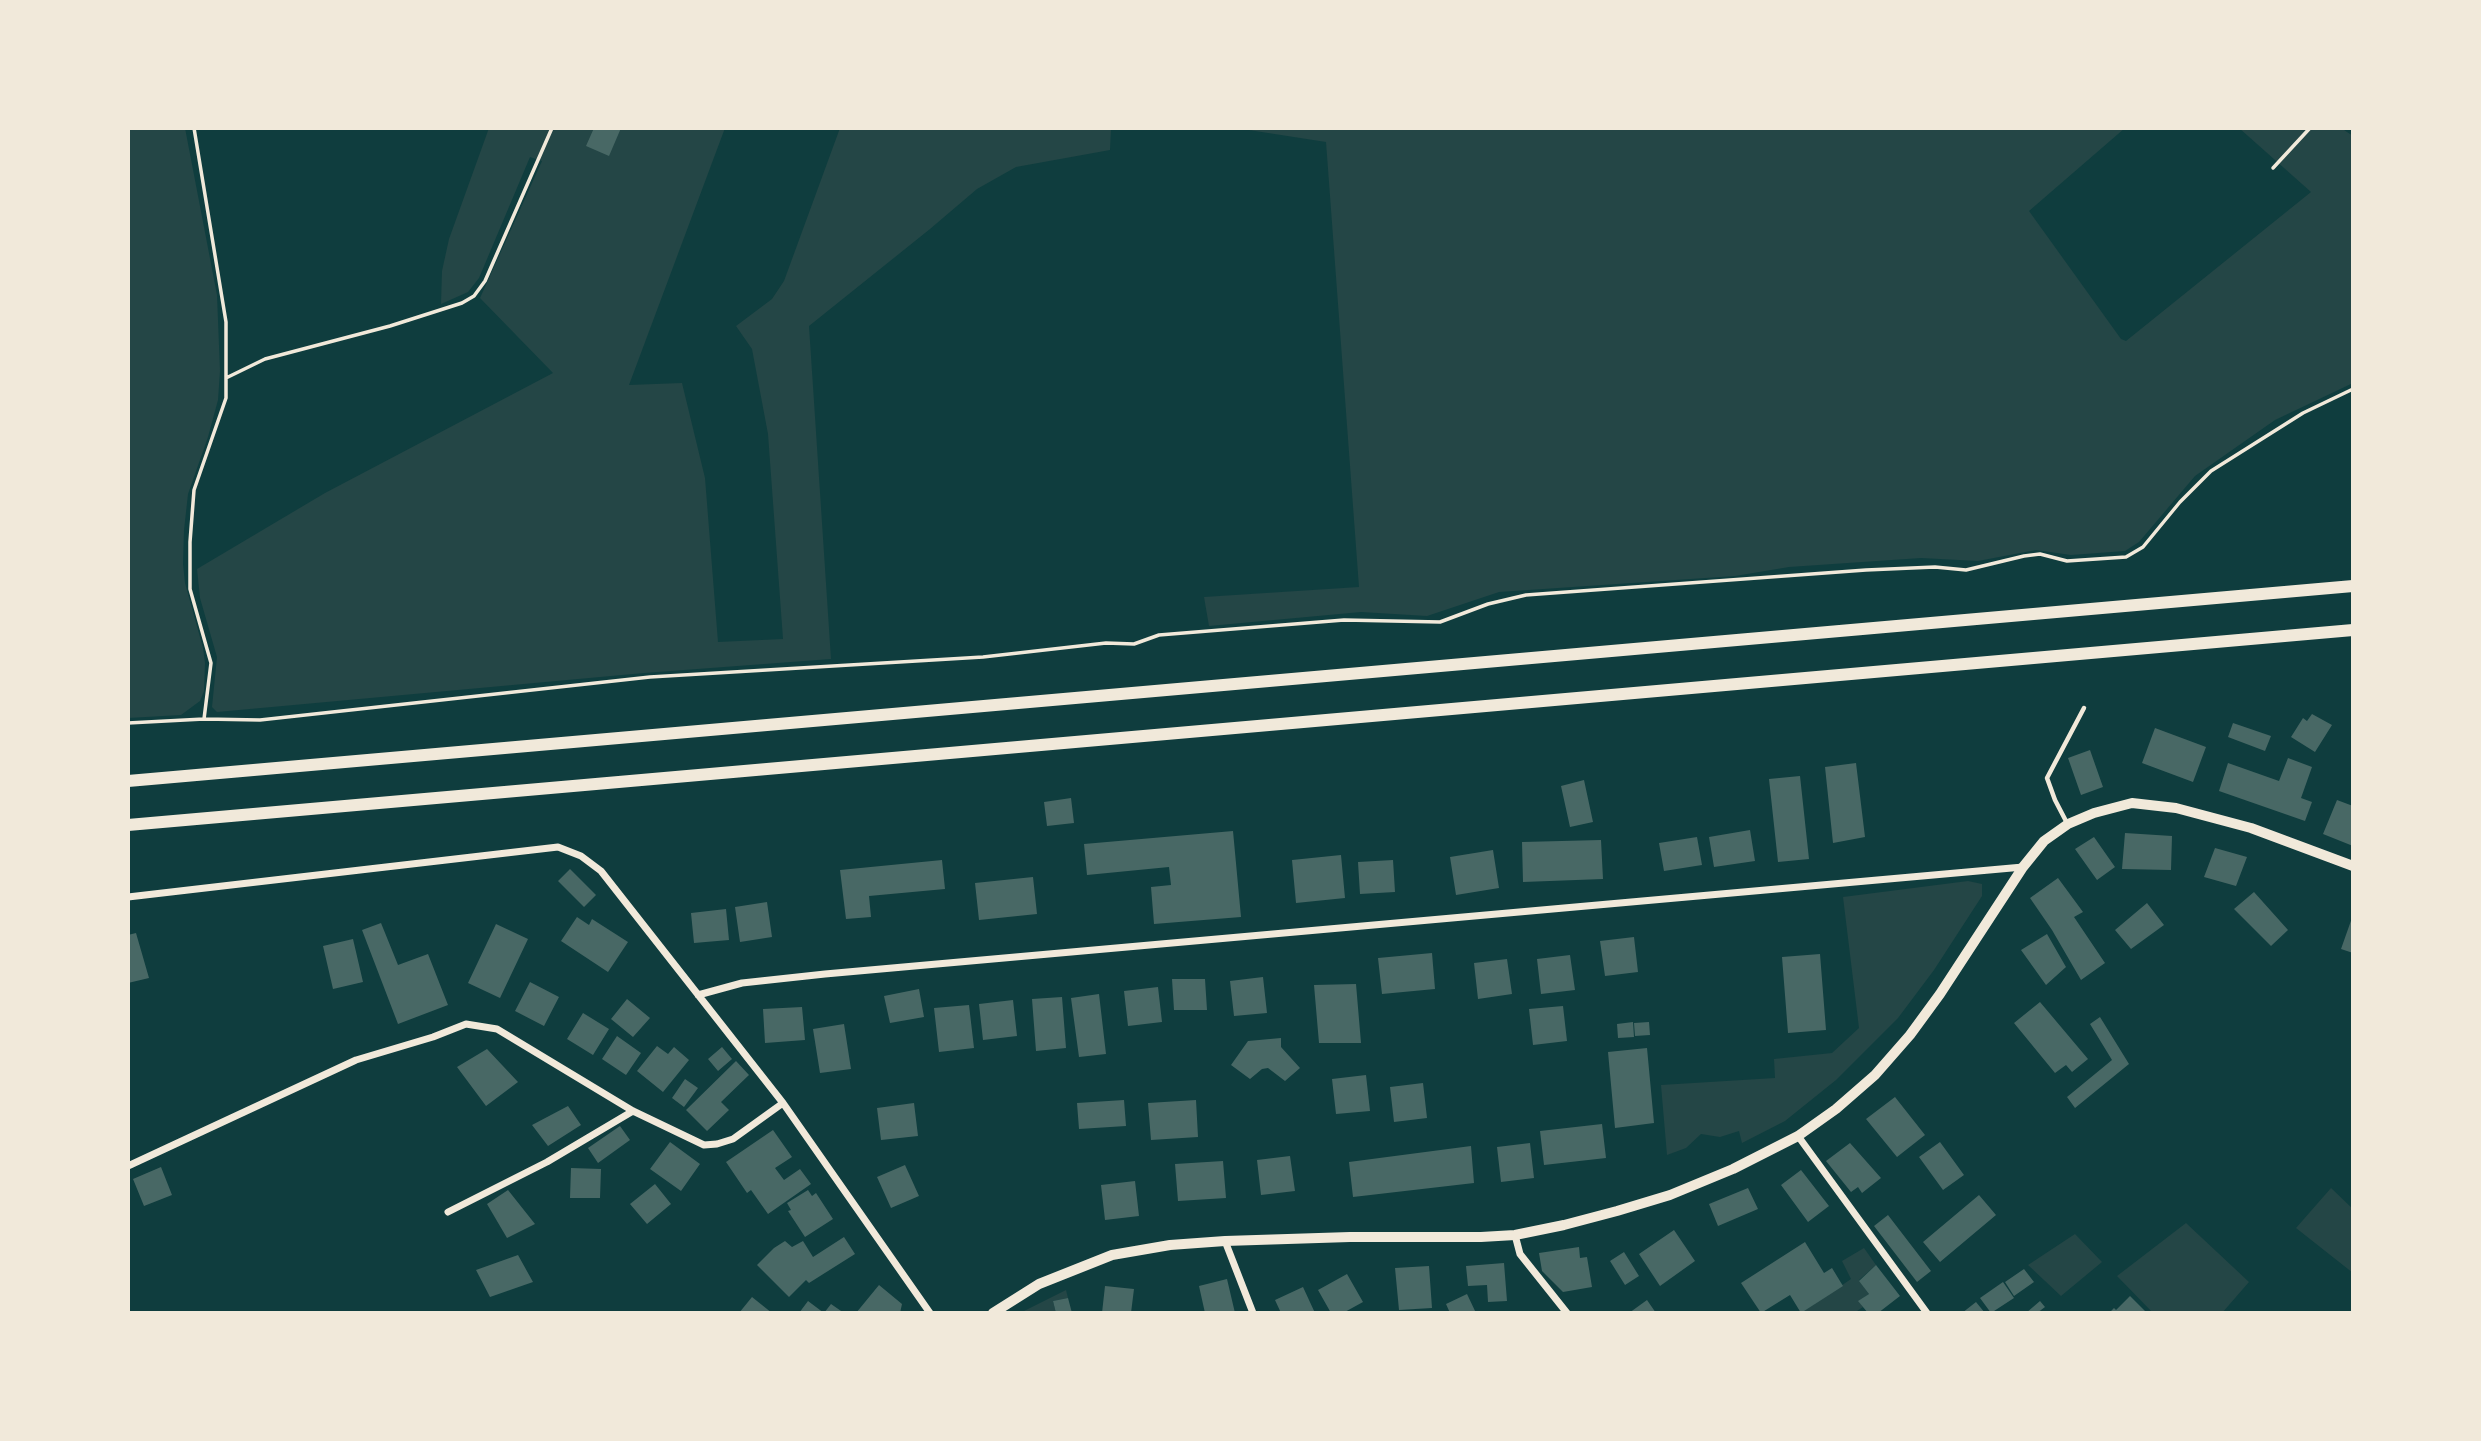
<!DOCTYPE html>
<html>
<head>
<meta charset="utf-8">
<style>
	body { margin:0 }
	#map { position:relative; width:2481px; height:1441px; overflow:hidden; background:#0f3d3e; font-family:"Roboto Condensed",sans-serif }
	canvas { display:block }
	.frame { position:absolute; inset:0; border:130px solid #f1e9da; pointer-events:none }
</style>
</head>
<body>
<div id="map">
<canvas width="2481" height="1441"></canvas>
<div class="frame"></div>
</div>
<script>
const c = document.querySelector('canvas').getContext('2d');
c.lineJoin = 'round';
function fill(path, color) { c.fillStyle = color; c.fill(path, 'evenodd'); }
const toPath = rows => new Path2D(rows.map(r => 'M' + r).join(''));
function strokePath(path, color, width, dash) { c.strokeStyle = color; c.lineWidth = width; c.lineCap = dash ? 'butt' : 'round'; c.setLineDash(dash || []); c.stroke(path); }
const green = toPath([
	[128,128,185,128,217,295,220,371,218,400,208,437,188,494,184,530,183,564,185,583,203,648,205,663,204,691,200,701,181,715,128,718],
	[489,128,725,128,629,385,682,383,705,478,718,642,783,639,768,434,752,349,736,326,772,299,784,281,840,128,1111,128,1110,150,1016,167,977,189,930,229,809,326,831,659,644,673,217,712,212,707,217,657,200,598,197,569,325,493,553,373,480,298,542,161,530,157,479,278,468,292,441,304,442,271,449,239],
	[1236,128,2125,128,2029,211,2121,339,2126,341,2311,192,2239,128,2341,128,2353,136,2353,383,2275,420,2195,476,2139,542,2125,551,2071,555,2036,550,1978,561,1921,558,1789,567,1735,576,1499,592,1427,616,1361,612,1209,626,1204,597,1359,587,1326,142],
	[1968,881,1982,884,1982,896,1934,970,1898,1018,1836,1080,1785,1121,1742,1143,1739,1131,1720,1137,1701,1134,1686,1148,1667,1155,1661,1085,1775,1078,1774,1059,1832,1053,1859,1028,1843,897],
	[2331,1188,2353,1209,2353,1273,2296,1228],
	[2186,1223,2249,1282,2222,1313,2153,1313,2117,1276],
	[2075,1234,2102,1262,2061,1296,2028,1265],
	[1864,1248,1876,1265,1859,1280,1869,1294,1859,1301,1863,1307,1854,1313,1801,1313,1851,1279,1842,1261],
	[1066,1290,1068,1298,1053,1301,1056,1313,1020,1313]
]);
const building = toPath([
	[594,128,621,128,609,156,586,146],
	[2312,714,2332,725,2315,752,2291,737,2303,718,2307,721],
	[2233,723,2271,736,2265,751,2228,737],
	[2155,728,2206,747,2193,782,2142,763],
	[2090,750,2103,787,2081,795,2068,758],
	[2288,758,2312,767,2301,798,2312,802,2305,821,2219,791,2228,763,2279,781],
	[1856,763,1865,837,1833,843,1825,767],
	[1800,776,1809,859,1778,862,1769,779],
	[1584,780,1593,822,1570,827,1561,786],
	[1071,798,1074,823,1047,826,1044,802],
	[2337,800,2353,806,2353,846,2323,834],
	[1750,830,1755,861,1714,867,1709,837],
	[1233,831,1241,917,1154,924,1151,887,1171,885,1169,867,1087,875,1084,844],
	[2125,833,2172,836,2171,870,2122,869],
	[1697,837,1702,865,1664,871,1659,843],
	[2094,837,2115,867,2097,880,2075,849],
	[1601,840,1603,879,1523,882,1522,842],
	[2215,848,2247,857,2236,886,2204,877],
	[1493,850,1499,888,1456,895,1450,857],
	[1341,855,1345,898,1296,903,1292,860],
	[942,860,945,889,869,896,871,917,846,919,840,870],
	[1393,860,1395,892,1360,894,1358,862],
	[570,869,596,895,584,907,558,881],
	[1033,877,1037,914,979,920,975,883],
	[2058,878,2083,912,2074,917,2105,963,2081,980,2052,930,2030,898],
	[2254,892,2288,930,2271,946,2234,909],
	[767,902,772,937,740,942,735,907],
	[2147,903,2164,925,2131,949,2115,930],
	[726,909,729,940,694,943,691,913],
	[2353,915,2353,953,2341,949],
	[577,917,589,925,592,919,628,942,608,972,561,941],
	[381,923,398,965,428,954,448,1005,398,1024,362,930],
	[496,924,528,939,500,998,468,983],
	[136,933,149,978,128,983,128,935],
	[2047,934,2066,967,2046,985,2021,950],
	[1634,937,1638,972,1605,976,1600,941],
	[353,939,363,982,333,989,323,946],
	[1432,953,1435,989,1382,994,1378,958],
	[1820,954,1826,1030,1788,1033,1782,957],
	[1570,955,1575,990,1541,994,1537,959],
	[1507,959,1512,994,1478,999,1474,963],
	[1263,977,1267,1013,1234,1016,1230,981],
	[1172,979,1205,979,1207,1010,1174,1010],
	[530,982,559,997,544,1026,515,1011],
	[1356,984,1361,1043,1319,1043,1314,985],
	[1158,987,1162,1022,1128,1026,1124,991],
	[919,989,924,1017,890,1023,884,996],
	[1099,994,1106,1054,1079,1057,1071,998],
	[1062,997,1066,1048,1036,1051,1032,999],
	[627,999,650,1018,633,1037,611,1019],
	[1013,1000,1017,1036,983,1040,979,1004],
	[2040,1002,2088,1059,2072,1072,2066,1065,2055,1073,2014,1023],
	[969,1005,974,1048,939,1052,934,1008],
	[1563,1006,1567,1041,1533,1045,1529,1009],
	[802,1007,805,1040,765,1043,763,1009],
	[583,1013,609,1029,593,1055,567,1039],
	[2100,1017,2129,1064,2075,1108,2067,1097,2112,1060,2090,1024],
	[1633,1022,1634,1037,1618,1038,1617,1024],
	[1649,1022,1650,1035,1635,1036,1634,1023],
	[844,1024,851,1069,820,1073,813,1029],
	[617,1036,641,1053,626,1075,602,1059],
	[1281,1038,1281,1047,1300,1068,1285,1081,1268,1068,1262,1069,1250,1079,1231,1065,1248,1041],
	[657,1046,668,1054,674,1047,689,1060,663,1092,637,1071],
	[722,1047,732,1059,718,1071,708,1059],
	[1647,1048,1654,1123,1615,1128,1608,1052],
	[487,1049,518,1082,486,1106,457,1067],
	[736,1061,749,1075,721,1102,729,1110,707,1131,686,1110],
	[1366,1075,1370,1111,1336,1114,1332,1079],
	[685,1079,698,1088,684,1107,672,1098],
	[1423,1083,1427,1118,1394,1122,1390,1087],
	[1895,1097,1925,1135,1897,1157,1866,1119],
	[1124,1100,1126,1126,1079,1129,1077,1103],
	[1196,1100,1198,1137,1151,1140,1148,1103],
	[914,1103,918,1136,881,1140,877,1108],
	[568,1106,581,1125,548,1146,532,1125],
	[1602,1124,1606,1158,1544,1165,1540,1131],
	[620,1126,630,1140,598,1163,588,1148],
	[773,1130,792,1157,775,1168,784,1180,800,1169,811,1184,768,1214,751,1190,747,1193,726,1162],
	[670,1142,700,1164,681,1191,650,1169],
	[1940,1142,1964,1175,1943,1190,1919,1157],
	[1530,1143,1534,1178,1501,1182,1497,1147],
	[1850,1143,1881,1178,1862,1193,1858,1187,1851,1192,1826,1161],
	[1471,1146,1474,1183,1353,1197,1349,1162],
	[1290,1156,1295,1191,1261,1195,1257,1160],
	[1223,1161,1226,1198,1178,1201,1175,1164],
	[905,1165,919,1196,891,1208,877,1177],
	[161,1167,172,1195,144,1206,133,1179],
	[571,1168,601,1169,600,1198,570,1198],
	[1801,1170,1829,1206,1808,1222,1781,1185],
	[1135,1181,1139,1216,1105,1220,1101,1185],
	[655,1184,671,1204,647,1224,630,1204],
	[1748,1188,1758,1209,1718,1226,1709,1204],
	[508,1190,535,1224,507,1238,487,1204],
	[808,1190,812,1196,816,1193,833,1219,805,1237,788,1211,791,1210,787,1203],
	[1979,1195,1996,1215,1940,1262,1923,1242],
	[1888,1215,1931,1271,1917,1282,1874,1226],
	[1674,1230,1695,1261,1660,1286,1639,1254],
	[844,1237,855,1254,809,1283,806,1280,789,1297,757,1265,774,1248,785,1241,792,1247,803,1241,813,1257],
	[1805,1242,1824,1273,1832,1268,1843,1286,1801,1313,1790,1295,1761,1313,1741,1283],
	[1579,1247,1580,1258,1587,1257,1592,1287,1563,1292,1542,1271,1539,1253],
	[1624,1252,1639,1276,1625,1285,1610,1261],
	[518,1255,533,1282,490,1297,476,1270],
	[1504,1263,1507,1301,1488,1302,1487,1285,1468,1286,1466,1266],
	[1876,1265,1900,1296,1878,1313,1868,1313,1858,1301,1869,1294,1859,1281],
	[1429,1266,1432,1308,1399,1310,1395,1268],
	[2024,1269,2034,1282,2014,1296,2005,1282],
	[1347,1274,1363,1302,1343,1313,1331,1313,1318,1290],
	[1227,1279,1235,1313,1205,1313,1199,1286],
	[2003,1282,2014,1298,1991,1313,1980,1298],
	[879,1285,902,1304,900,1313,856,1313],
	[1105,1286,1134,1289,1131,1313,1102,1313],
	[1303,1287,1315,1313,1281,1313,1275,1300],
	[1467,1294,1476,1313,1450,1313,1446,1304],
	[2130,1296,2147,1313,2109,1313,2114,1308,2116,1310],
	[752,1297,772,1313,739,1313],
	[1068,1298,1072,1313,1056,1313,1053,1301],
	[1647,1300,1656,1313,1629,1313],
	[808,1301,824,1313,831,1304,844,1313,799,1313],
	[2040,1301,2045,1307,2037,1313,2026,1313],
	[1976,1302,1985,1313,1962,1313]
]);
const path = toPath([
	[194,128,226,322,226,398,194,490,190,542,190,589,211,663,204,719],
	[2273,168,2310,128],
	[226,378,265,359,390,326,462,303,474,296,485,281,552,128],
	[128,723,204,719,260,720,650,677,983,657,1106,643,1134,644,1159,635,1344,620,1440,622,1488,604,1526,595,1866,570,1935,567,1966,570,2024,556,2040,554,2067,561,2126,557,2143,547,2180,502,2211,471,2303,413,2353,389]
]);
const service = toPath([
	[2067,823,2055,800,2047,778,2084,708]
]);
const minor = toPath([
	[128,897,558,847,581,856,601,871,783,1103,930,1313],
	[698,995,742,983,825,974,2023,867],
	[1798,1136,1927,1313],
	[128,1166,356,1060,433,1037,466,1024,497,1029,633,1111,704,1145,717,1144,733,1139,783,1103],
	[448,1212,547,1162,633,1111],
	[1515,1235,1520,1254,1567,1313],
	[1225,1241,1253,1313]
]);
const tertiary = toPath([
	[993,1313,1039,1284,1112,1255,1170,1245,1225,1241,1350,1237,1481,1237,1515,1235,1564,1225,1617,1211,1670,1195,1733,1169,1798,1136,1836,1109,1875,1075,1910,1035,1940,994,2023,867,2044,841,2068,824,2094,813,2132,803,2176,808,2251,828,2353,866]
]);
const secondary = toPath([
	[128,781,2353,586],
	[128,825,2353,630]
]);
fill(green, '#244646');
fill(building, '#486865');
strokePath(path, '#f1e9da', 3.5);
strokePath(service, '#f1e9da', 4.5);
strokePath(minor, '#f1e9da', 7);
strokePath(tertiary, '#f1e9da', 10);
strokePath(secondary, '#f1e9da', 12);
</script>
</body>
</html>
